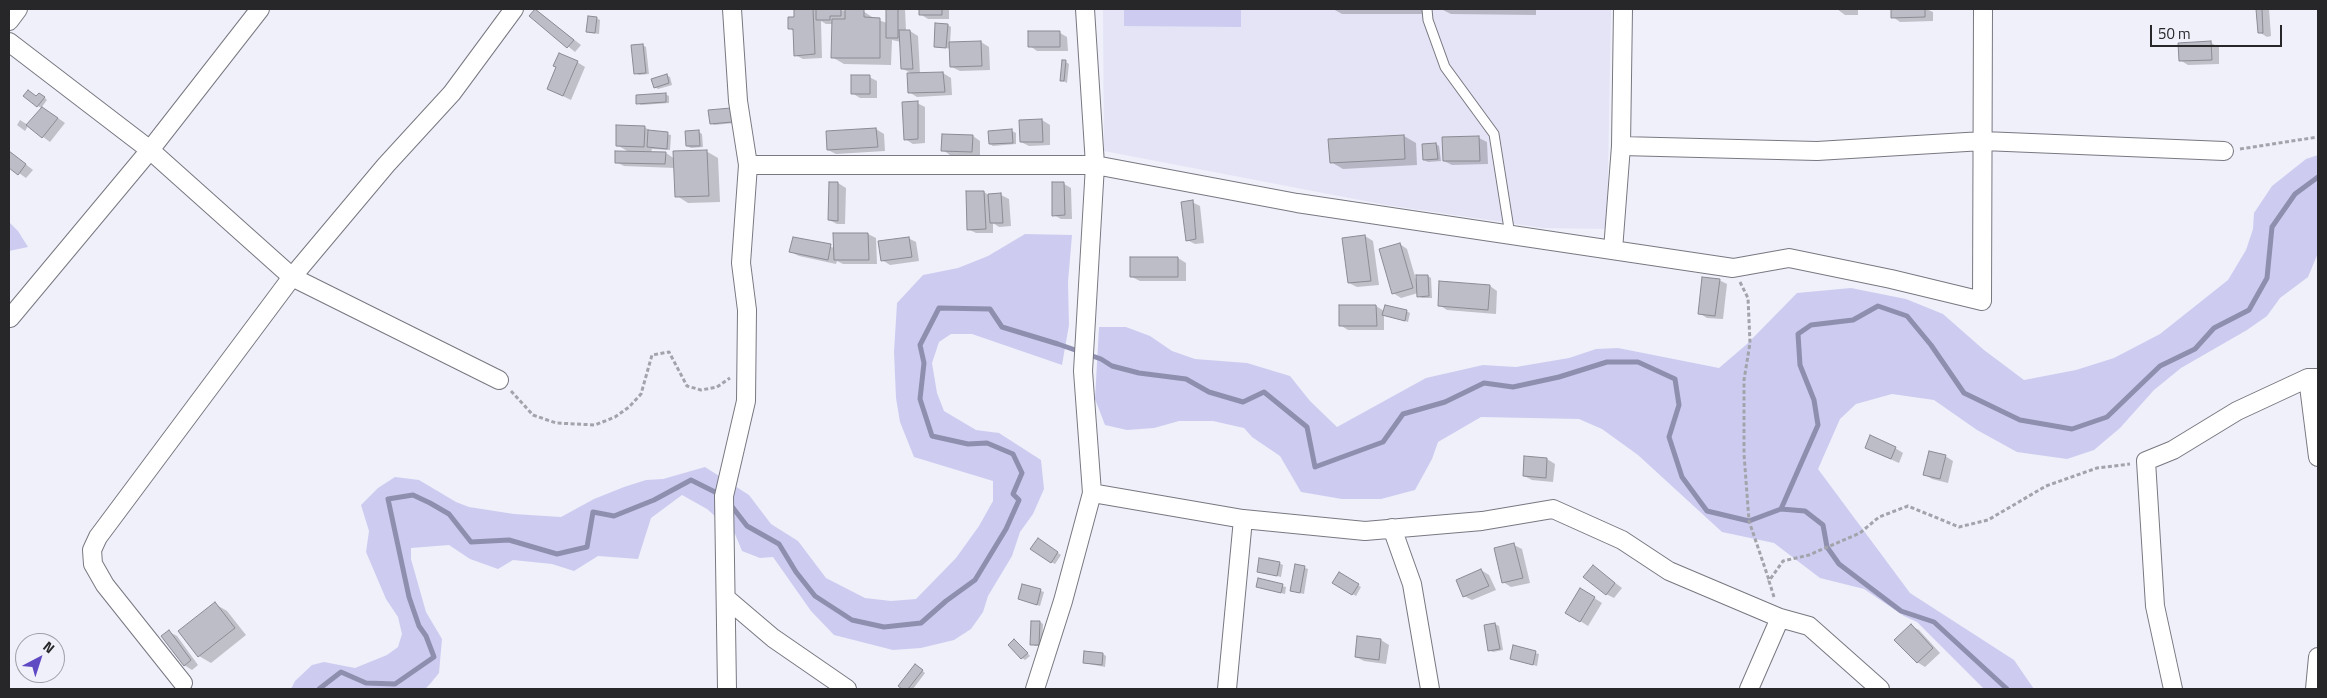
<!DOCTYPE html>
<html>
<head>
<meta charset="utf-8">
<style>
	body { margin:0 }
	#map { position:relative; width:2327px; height:698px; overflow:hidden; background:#eff0fa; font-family:"Titillium Web",sans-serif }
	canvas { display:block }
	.frame { position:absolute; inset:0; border:10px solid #27272a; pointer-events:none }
	.north { position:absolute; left:15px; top:633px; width:50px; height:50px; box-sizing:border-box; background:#eff0fa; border:1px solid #9fa0a7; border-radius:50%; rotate:40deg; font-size:14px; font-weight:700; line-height:20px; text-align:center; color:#27272a }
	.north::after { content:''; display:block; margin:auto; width:18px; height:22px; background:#5f4ac3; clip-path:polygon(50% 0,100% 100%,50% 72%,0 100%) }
	.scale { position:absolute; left:2150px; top:25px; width:132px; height:22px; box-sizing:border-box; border:2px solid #27272a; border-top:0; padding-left:6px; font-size:15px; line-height:18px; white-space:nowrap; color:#27272a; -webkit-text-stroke:4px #eff0fa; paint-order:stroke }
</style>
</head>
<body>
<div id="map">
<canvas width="2327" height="698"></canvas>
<div class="frame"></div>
<div class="north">N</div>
<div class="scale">50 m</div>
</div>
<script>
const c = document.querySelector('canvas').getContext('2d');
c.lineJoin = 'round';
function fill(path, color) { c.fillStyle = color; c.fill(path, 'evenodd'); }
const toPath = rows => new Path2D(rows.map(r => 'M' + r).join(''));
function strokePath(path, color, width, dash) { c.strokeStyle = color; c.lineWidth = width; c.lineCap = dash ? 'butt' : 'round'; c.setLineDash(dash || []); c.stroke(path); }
const built = toPath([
	[1103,9,1611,9,1607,229,1543,228,1386,205,1104,151]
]);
const green = toPath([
	[1124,9,1241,9,1241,27,1124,26],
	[2318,155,2318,253,2308,277,2280,298,2267,316,2247,330,2181,368,2154,390,2120,428,2094,450,2067,459,2017,452,1977,430,1934,400,1892,394,1856,404,1840,419,1818,469,1910,593,2014,660,2034,689,1984,689,1917,622,1904,616,1864,589,1820,578,1774,543,1722,532,1638,455,1602,429,1579,419,1481,417,1438,442,1432,459,1415,490,1381,499,1342,499,1301,492,1280,456,1252,437,1244,428,1213,421,1179,421,1154,428,1127,430,1105,425,1095,399,1099,327,1126,327,1150,336,1172,351,1195,359,1247,363,1290,376,1310,401,1337,427,1426,378,1483,365,1516,367,1569,358,1596,349,1618,348,1719,368,1747,344,1797,293,1851,288,1906,299,1943,314,1984,350,2024,380,2076,370,2114,358,2160,334,2228,280,2246,250,2253,229,2254,213,2272,186,2306,159],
	[9,222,18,231,28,247,9,251],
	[1025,234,1072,235,1068,282,1069,325,1062,365,972,334,951,334,939,342,932,363,937,393,944,411,976,430,999,433,1041,460,1044,489,1033,514,1020,532,1012,556,988,596,983,612,971,629,954,640,921,648,893,650,834,635,811,611,773,557,760,558,742,551,735,534,707,509,682,495,651,518,638,559,598,556,574,571,552,564,513,560,498,569,470,559,449,545,411,548,411,559,426,612,442,639,439,673,430,684,425,689,291,689,295,681,312,665,324,662,355,668,387,655,398,647,402,634,398,617,386,599,366,552,369,531,361,505,378,488,395,477,419,480,456,502,469,507,514,514,561,517,594,499,624,487,646,480,663,479,705,467,749,495,771,524,798,541,826,578,865,598,891,601,916,599,956,558,979,526,993,501,993,481,914,457,900,422,896,398,894,352,897,303,923,275,958,268,988,256]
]);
const shadow = toPath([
	[795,9,863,11,875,19,887,23,887,9,905,9,906,31,910,31,918,36,920,74,943,73,951,78,952,95,917,97,909,92,913,74,903,69,901,42,892,40,891,65,844,64,832,57,833,24,826,24,821,21,822,58,803,59,795,55,794,31,789,28,796,18],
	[920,9,949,9,949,19,928,19,920,14],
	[1333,9,1428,9,1428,14,1342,14],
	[1441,9,1536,9,1536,15,1451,14],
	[1837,9,1858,9,1858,15,1845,15],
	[1892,9,1926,9,1933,12,1933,21,1900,22,1893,17],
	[2258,9,2269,9,2271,36,2267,37,2259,32],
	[536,10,581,45,575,52,531,16],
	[596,18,600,20,599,34,591,33,588,31],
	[948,25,951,27,950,44,981,42,989,47,990,70,960,71,952,67,951,49,935,46],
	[1060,33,1067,37,1068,51,1037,51,1030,46],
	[2211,43,2219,47,2219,64,2188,65,2180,60],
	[642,45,646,47,649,74,639,75,635,73],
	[577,62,585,67,571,100,548,89],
	[1066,62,1069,64,1067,83,1061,80],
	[666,75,670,77,672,85,658,89,655,87],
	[869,77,877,81,877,98,860,98,852,93],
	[665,94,669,96,669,103,641,105,638,103],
	[43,96,47,100,41,108,38,106,36,98],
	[917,103,925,107,925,143,913,144,905,139],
	[734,111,735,123,714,125,711,123],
	[51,113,65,123,50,142,28,126,25,131,17,125,20,120,28,125],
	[1042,120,1050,125,1050,145,1029,146,1021,142],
	[644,127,653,132,671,135,670,150,652,149,651,153,666,153,675,159,706,151,718,158,720,202,688,203,677,196,675,168,624,166,616,162,629,152,617,145],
	[876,129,884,134,885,151,836,154,828,150],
	[1012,131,1016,133,1016,144,993,146,990,144],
	[699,132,702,134,703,147,691,148,687,146],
	[973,136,980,141,980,155,950,155,943,150],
	[1404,136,1416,143,1417,165,1343,169,1331,162],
	[1479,138,1487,142,1488,164,1452,165,1444,161],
	[1436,144,1439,146,1441,161,1428,162,1424,160],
	[9,151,33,170,26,178,9,166],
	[830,183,838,183,846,188,845,224,837,224,829,220],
	[1064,184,1071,188,1072,219,1061,219,1054,215],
	[984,192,990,196,1001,195,1009,199,1011,226,999,227,993,223,993,233,976,233,968,229],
	[1192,202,1200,206,1204,243,1195,244,1187,240],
	[835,234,868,234,876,238,877,264,843,264,837,261,836,264,799,256,791,252,794,238,835,248],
	[1365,236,1373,241,1379,285,1357,287,1349,283],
	[908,238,916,242,919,261,890,265,882,260],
	[1400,244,1407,249,1417,283,1428,276,1431,278,1432,298,1422,298,1418,296,1418,293,1401,298,1393,293],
	[1132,258,1178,258,1186,263,1186,281,1140,281,1132,277],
	[1719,280,1727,284,1723,319,1707,318,1699,313],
	[1490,286,1497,291,1496,314,1447,310,1439,305],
	[1376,306,1384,311,1406,311,1410,313,1408,322,1384,315,1384,330,1348,330,1340,325,1340,307],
	[1895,448,1903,453,1899,463,1874,452],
	[1945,456,1953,461,1948,483,1932,479,1925,475],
	[1547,459,1555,464,1553,482,1532,480,1524,476],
	[1041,542,1061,555,1055,564,1051,562],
	[1514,545,1522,549,1530,583,1511,587,1503,582],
	[1279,563,1283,565,1281,577,1258,571],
	[1296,565,1308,569,1304,594,1291,591],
	[1593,566,1622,588,1614,598,1606,594],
	[1481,570,1489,575,1496,590,1472,600,1464,596],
	[1339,574,1361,587,1356,596,1334,583],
	[1259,580,1286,587,1285,594,1258,587],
	[1023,585,1044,592,1040,606,1023,600],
	[1580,589,1602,603,1588,626,1566,612],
	[215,604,227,611,246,635,211,663,199,656,179,631],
	[1040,622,1043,624,1042,646,1035,646,1032,644],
	[1495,624,1499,626,1503,650,1493,652,1489,650],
	[1911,626,1919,630,1940,653,1925,667,1917,662],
	[169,632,177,636,198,665,192,670,184,665],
	[1015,640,1030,656,1025,660,1022,658],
	[1381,640,1389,645,1386,664,1364,661,1356,657],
	[1514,647,1539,654,1537,666,1511,659],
	[1103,654,1106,656,1105,667,1084,663],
	[919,668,925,673,913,689,904,689,900,686]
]);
const stream = toPath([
	[730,504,747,526,779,544,796,572,815,596,852,620,884,627,921,623,946,601,975,580,1006,529,1019,500,1013,494,1022,473,1013,454,987,443,968,444,932,436,920,399,924,363,920,345,939,308,990,309,1002,327,1058,344,1101,359,1112,366,1139,373,1186,379,1209,392,1243,402,1264,392,1307,427,1315,467,1383,442,1403,414,1445,402,1484,383,1513,387,1559,377,1607,362,1638,362,1675,379,1679,405,1669,437,1682,477,1707,511,1749,521,1781,509,1818,425,1814,400,1800,365,1798,334,1811,325,1853,320,1878,306,1907,316,1931,345,1964,393,2020,420,2072,429,2107,417,2160,366,2195,349,2214,328,2249,310,2267,278,2272,227,2295,194,2318,177],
	[1781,509,1805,511,1823,525,1827,547,1839,564,1901,611,1934,622,2007,689],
	[319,689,341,672,366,683,395,684,434,657,426,636,419,626,409,597,388,499,413,495,430,503,449,514,471,542,509,540,557,554,587,547,593,512,614,516,654,500,691,480,721,495]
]);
const building = toPath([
	[535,9,574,40,567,48,529,16,535,9],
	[794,9,813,9,815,54,794,56,793,29,788,29,788,17,794,17,794,9],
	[816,9,841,9,841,16,830,16,830,20,816,20,816,9],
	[845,9,864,9,864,17,880,18,880,58,831,58,832,19,845,19,845,9],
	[886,9,898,9,898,38,886,38,886,9],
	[919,9,942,9,942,15,919,15,919,9],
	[1891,9,1925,9,1925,17,1891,18,1891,9],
	[2256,9,2262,9,2263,33,2258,33,2256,9],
	[588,16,597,17,595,33,586,32,588,16],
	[935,23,948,24,946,48,934,47,935,23],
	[899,30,910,30,913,69,901,69,899,30],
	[1028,31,1060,31,1060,47,1028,47,1028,31],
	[981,41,982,66,950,67,949,42,981,41],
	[2211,41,2212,60,2179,61,2178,43,2211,41],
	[643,44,646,73,634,74,631,45,643,44],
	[559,53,578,61,563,96,547,89,556,67,553,66,559,53],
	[1062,60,1066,60,1064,81,1060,81,1062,60],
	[943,72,945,92,908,93,907,73,943,72],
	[667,74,669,83,654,88,651,79,667,74],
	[851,75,870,75,870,94,851,94,851,75],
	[28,90,36,96,39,93,45,97,37,107,23,96,28,90],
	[666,93,666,102,636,104,636,95,666,93],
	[918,101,918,139,904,140,902,102,918,101],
	[42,107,58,118,42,138,26,125,42,107],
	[731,108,732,122,710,124,708,110,731,108],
	[1042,119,1043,142,1020,142,1019,120,1042,119],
	[616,125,645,126,644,147,616,146,616,125],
	[876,128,878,147,827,150,826,131,876,128],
	[1012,129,1013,143,989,144,988,131,1012,129],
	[648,130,668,132,667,149,647,147,648,130],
	[699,130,700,146,686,146,685,131,699,130],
	[942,134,973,135,972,152,941,151,942,134],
	[1404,135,1405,159,1330,163,1328,139,1404,135],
	[1479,136,1480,161,1443,161,1442,137,1479,136],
	[1436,143,1438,159,1423,160,1422,144,1436,143],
	[707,150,709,196,675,197,673,151,707,150],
	[9,151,26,164,18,175,9,168,9,151],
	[615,151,666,152,665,164,615,163,615,151],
	[829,182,838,182,838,221,828,220,829,182],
	[1052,182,1064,182,1065,215,1052,216,1052,182],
	[966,191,984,191,986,229,967,230,966,191],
	[1001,193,1003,223,990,223,988,194,1001,193],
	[1193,200,1196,239,1186,241,1181,202,1193,200],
	[833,233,868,233,869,260,834,260,833,233],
	[1365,235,1371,281,1348,283,1342,238,1365,235],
	[793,237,831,244,828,260,789,252,793,237],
	[909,237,912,257,881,261,878,241,909,237],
	[1400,243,1413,288,1392,294,1379,249,1400,243],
	[1130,257,1178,257,1178,277,1130,277,1130,257],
	[1416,275,1428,275,1429,296,1417,297,1416,275],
	[1702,277,1720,279,1715,316,1698,314,1702,277],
	[1439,281,1490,285,1488,310,1438,306,1439,281],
	[1339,305,1376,305,1377,326,1339,326,1339,305],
	[1385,305,1407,310,1405,321,1382,315,1385,305],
	[1870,435,1896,447,1891,459,1865,448,1870,435],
	[1929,451,1946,455,1940,479,1923,475,1929,451],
	[1524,456,1547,458,1546,478,1523,476,1524,456],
	[1038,538,1058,552,1051,563,1030,549,1038,538],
	[1514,543,1523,578,1502,583,1494,548,1514,543],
	[1259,558,1280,562,1277,576,1257,572,1259,558],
	[1295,564,1305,566,1300,593,1290,591,1295,564],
	[1593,565,1615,583,1606,595,1583,577,1593,565],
	[1481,569,1489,586,1463,597,1456,580,1481,569],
	[1339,572,1359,584,1352,595,1332,583,1339,572],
	[1258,578,1283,584,1281,593,1256,587,1258,578],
	[1022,584,1041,589,1037,605,1018,599,1022,584],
	[1580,588,1595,597,1580,622,1565,613,1580,588],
	[215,602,235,628,198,657,178,631,215,602],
	[1031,621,1040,621,1039,645,1030,645,1031,621],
	[1495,623,1500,649,1488,651,1484,625,1495,623],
	[1911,624,1933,648,1917,663,1894,640,1911,624],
	[169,630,191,660,184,666,161,636,169,630],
	[1357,636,1381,639,1379,660,1355,657,1357,636],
	[1014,639,1028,653,1021,659,1008,645,1014,639],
	[1513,645,1536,651,1533,665,1510,659,1513,645],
	[1084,651,1103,653,1102,665,1083,663,1084,651],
	[915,664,923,670,908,689,902,689,898,686,915,664]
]);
const path = toPath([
	[2240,149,2318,137],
	[1740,282,1748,298,1750,343,1744,380,1744,454,1749,521,1769,580],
	[511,391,533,415,556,423,595,425,615,417,629,407,641,394,652,355,669,352,687,386,701,390,717,387,730,378],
	[1774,597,1769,581,1783,561,1809,555,1860,533,1879,517,1908,506,1959,527,1988,520,2046,486,2097,468,2130,464]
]);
const service = toPath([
	[1427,9,1428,20,1445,67,1494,134,1510,235]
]);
const minor = toPath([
	[9,21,18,9],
	[9,42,150,150,292,277,499,380],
	[1621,146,1817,151,1983,141,2224,151],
	[748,165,1095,165,1297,203,1733,268,1789,258,1891,279,1982,301,1983,9],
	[1613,250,1621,146,1623,9],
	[10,318,150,150,260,9],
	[2308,378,2318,457],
	[1092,493,1243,519,1365,531,1482,521,1553,509,1622,540,1669,571,1780,618,1809,626,1880,689],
	[1392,528,1412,584,1430,689],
	[726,598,773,638,847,689],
	[183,683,105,585,93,564,92,550,98,537,292,277,386,165,452,93,514,9],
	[727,689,724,496,746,401,747,310,741,263,748,165,738,101,732,9],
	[1035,689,1063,601,1092,493,1083,371,1095,165,1085,9],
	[1227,689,1243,519],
	[1749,689,1780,618],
	[2173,689,2155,606,2146,461,2173,450,2237,411,2308,378,2318,378],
	[2315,689,2318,657]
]);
fill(built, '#e4e4f6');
fill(green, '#cdccf0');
fill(shadow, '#0003');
strokePath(stream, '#8e8eaf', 5);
fill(building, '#bdbdc7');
strokePath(building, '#8b8b94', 1);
strokePath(service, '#787881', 11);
strokePath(minor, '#787881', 20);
strokePath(path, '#a3a4ab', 3, [4, 2.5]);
strokePath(service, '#fff', 9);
strokePath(minor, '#fff', 18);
</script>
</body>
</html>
